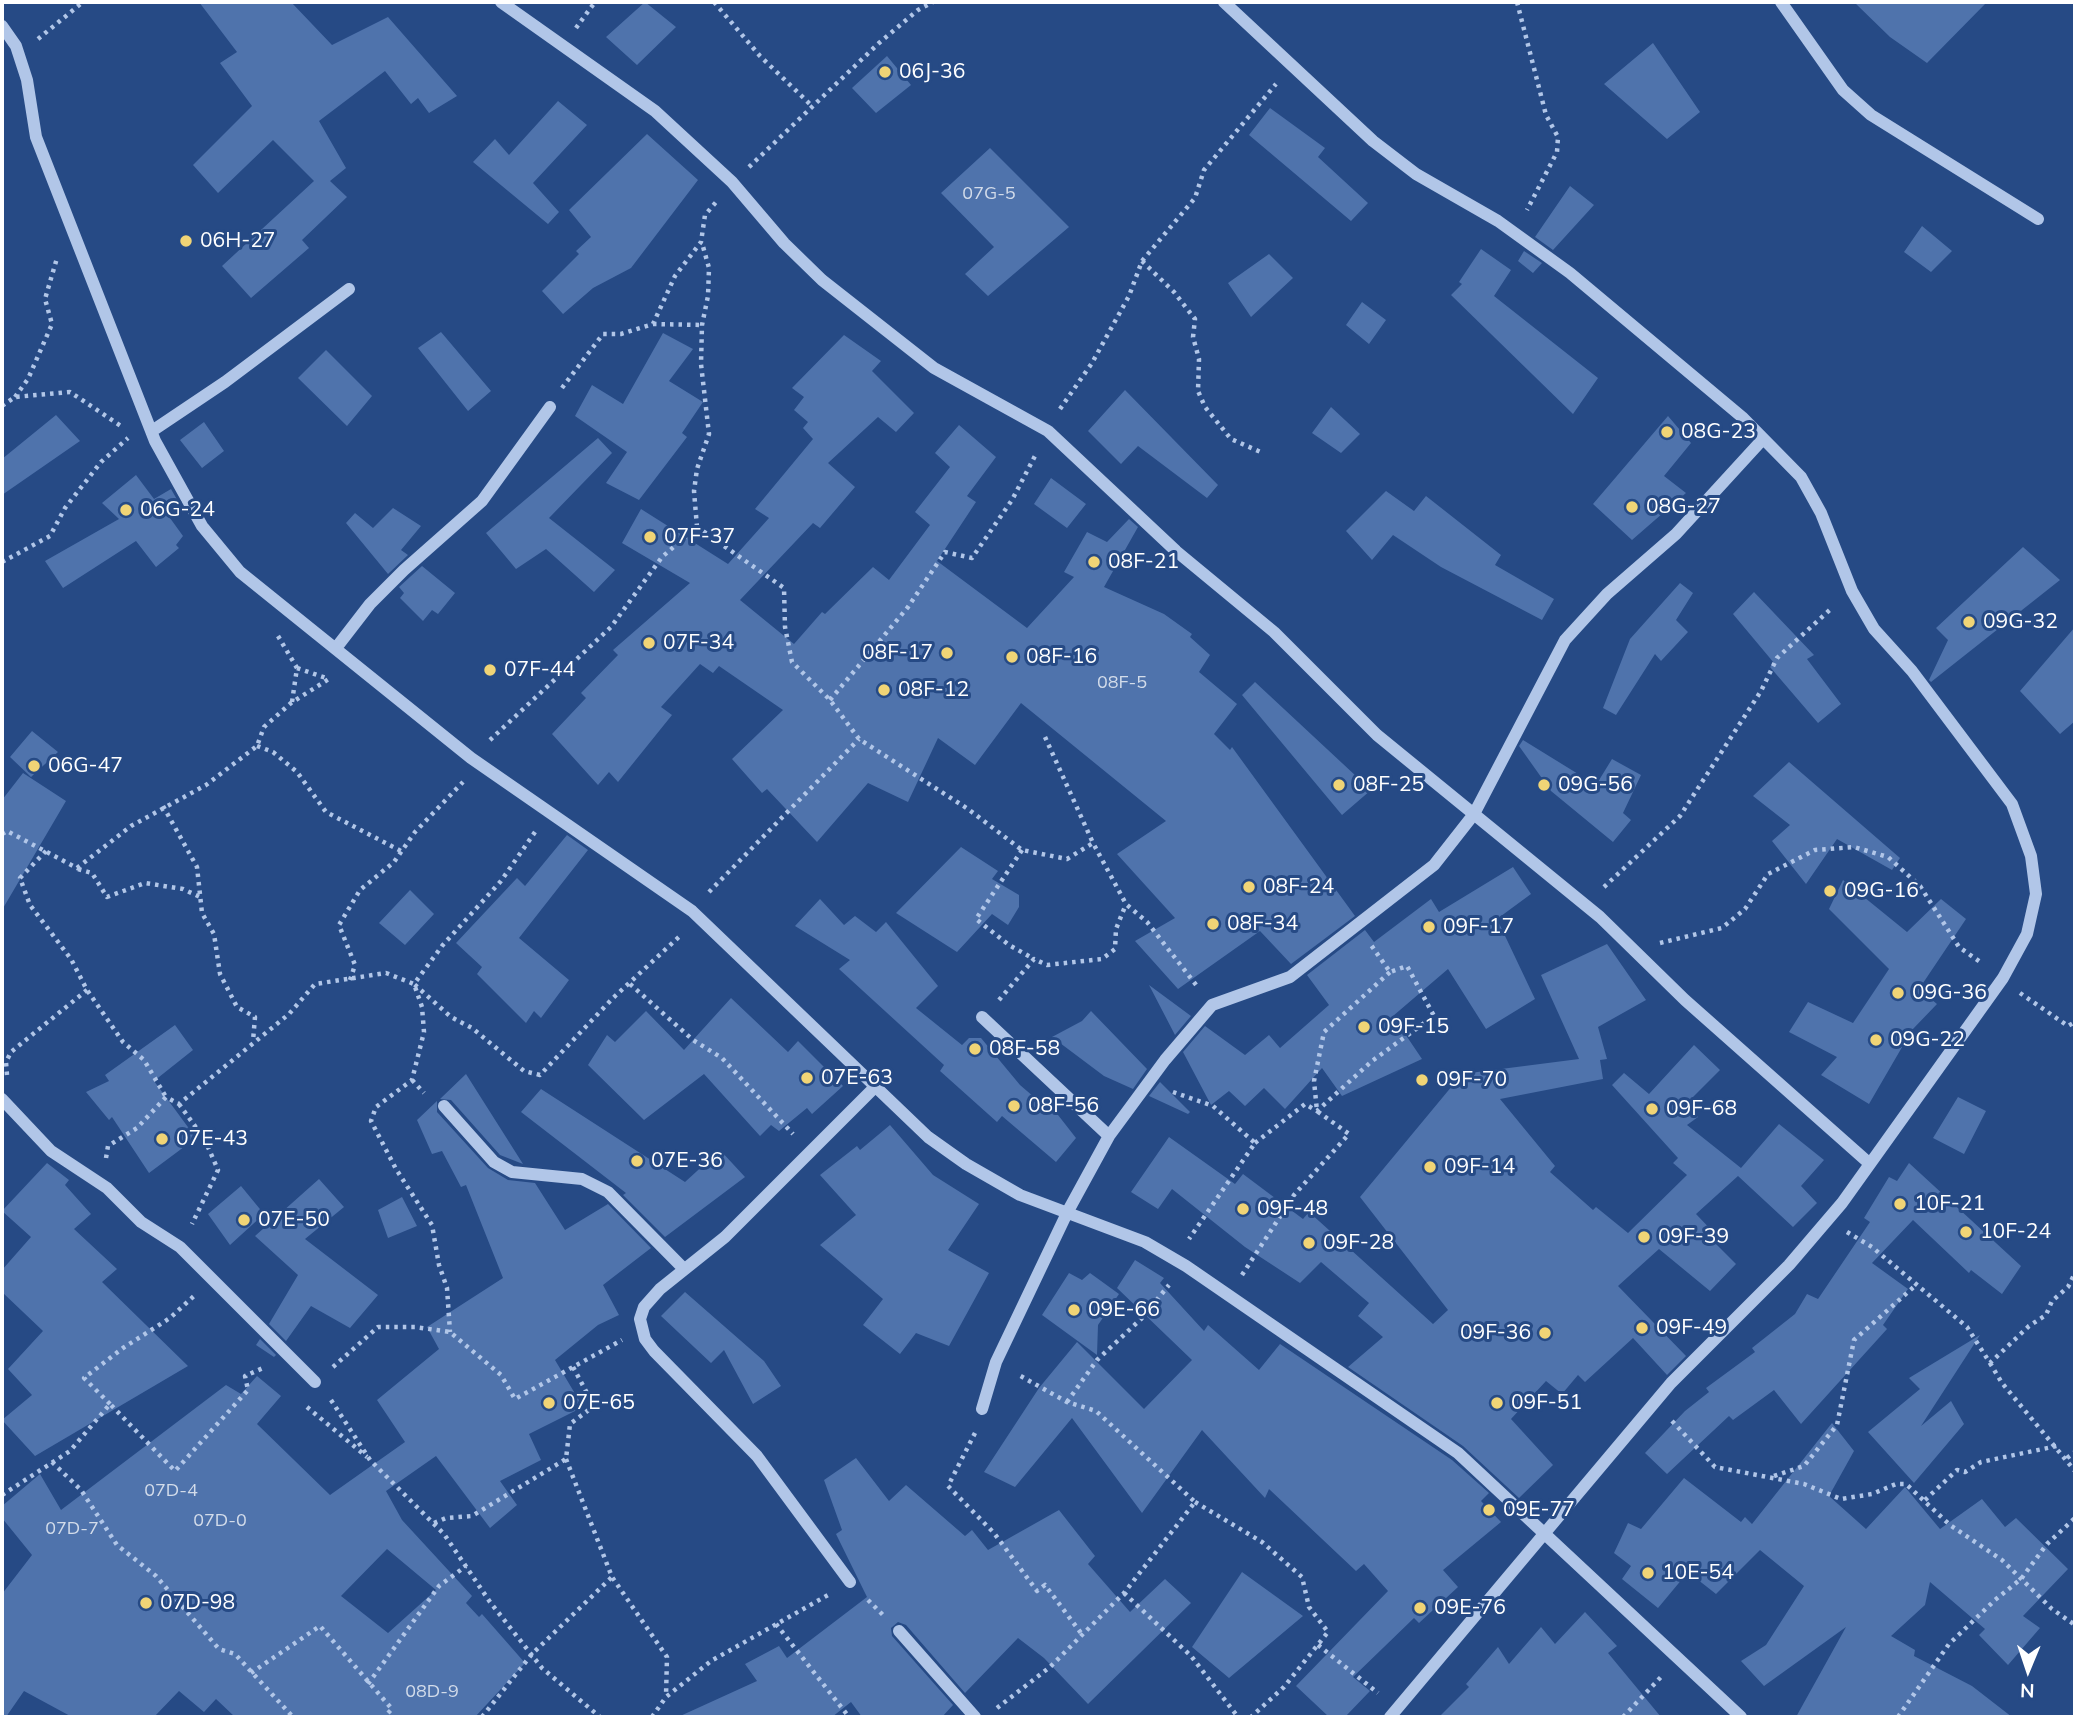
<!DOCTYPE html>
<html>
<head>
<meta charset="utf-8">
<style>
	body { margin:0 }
	#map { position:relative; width:2077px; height:1719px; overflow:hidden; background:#264a85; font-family:Mulish,sans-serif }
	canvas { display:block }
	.frame { position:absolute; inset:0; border:4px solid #fff; pointer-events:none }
	.north { position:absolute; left:1993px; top:1635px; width:70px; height:70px; -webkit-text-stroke:5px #264a85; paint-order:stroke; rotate:182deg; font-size:19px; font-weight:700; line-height:28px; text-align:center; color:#fff }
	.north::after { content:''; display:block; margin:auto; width:24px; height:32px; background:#fff; clip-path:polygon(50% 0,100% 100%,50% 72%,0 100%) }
</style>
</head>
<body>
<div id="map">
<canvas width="2077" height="1719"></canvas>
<div class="frame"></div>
<div class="north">N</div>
</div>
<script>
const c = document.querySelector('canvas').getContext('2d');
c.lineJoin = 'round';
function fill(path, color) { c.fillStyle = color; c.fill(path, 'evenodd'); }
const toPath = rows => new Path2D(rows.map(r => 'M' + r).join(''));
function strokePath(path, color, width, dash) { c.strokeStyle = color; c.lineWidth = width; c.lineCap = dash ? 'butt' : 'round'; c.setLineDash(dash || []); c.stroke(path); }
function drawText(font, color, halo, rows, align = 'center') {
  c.font = font + ' Mulish,sans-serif'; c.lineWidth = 6; c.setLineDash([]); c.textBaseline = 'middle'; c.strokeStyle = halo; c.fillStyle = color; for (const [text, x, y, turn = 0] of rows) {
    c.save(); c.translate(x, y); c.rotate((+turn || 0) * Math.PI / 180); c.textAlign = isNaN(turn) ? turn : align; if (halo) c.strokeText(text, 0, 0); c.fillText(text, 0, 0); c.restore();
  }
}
const building = toPath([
	[199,2,291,2,332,45,388,17,457,96,429,113,418,98,411,104,385,71,319,121,346,168,330,181,347,197,302,240,309,248,251,298,222,266,314,181,273,140,218,193,193,165,252,106,220,63,237,52],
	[645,2,676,27,637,65,606,37],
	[1854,2,1987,2,1927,63,1890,37],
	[1653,43,1700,112,1667,139,1604,84],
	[887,56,911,85,876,113,852,88],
	[558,101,587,125,533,183,559,212,548,224,473,162,495,139,509,155],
	[1270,108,1325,148,1318,157,1368,203,1351,221,1249,135],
	[647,134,698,180,631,268,593,288,563,314,542,291,579,254,576,251,591,237,569,210],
	[990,148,1069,227,988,296,965,274,994,247,941,193],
	[1570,186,1594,205,1553,250,1535,237],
	[1922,226,1952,251,1931,272,1904,252],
	[1481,249,1511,270,1494,296,1598,378,1573,414,1451,295,1462,284,1459,282],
	[1524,251,1542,263,1533,273,1518,261],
	[1269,254,1293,278,1251,317,1228,283],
	[1362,302,1386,320,1369,344,1346,325],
	[441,332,491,391,468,411,418,348],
	[663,333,693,349,669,381,703,402,682,433,687,437,639,500,606,483,627,452,575,416,592,385,623,404],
	[844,335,881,361,872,371,914,413,896,432,878,417,828,463,855,487,820,528,813,523,740,600,794,644,822,612,825,614,873,567,889,580,930,525,915,512,950,467,935,453,959,425,996,457,967,496,976,502,937,561,1027,628,1074,577,1064,572,1087,532,1107,542,1129,519,1138,527,1104,587,1164,614,1192,634,1190,637,1210,655,1199,672,1237,704,1214,734,1230,750,1232,747,1355,916,1291,964,1260,931,1178,989,1135,941,1175,918,1117,854,1166,821,1021,703,975,765,938,738,908,802,868,783,817,842,767,789,762,793,732,759,783,710,719,666,713,673,700,664,661,707,672,715,618,782,609,772,598,785,552,734,586,698,581,693,618,655,613,650,690,583,622,543,641,509,728,564,769,518,755,509,813,439,803,428,808,422,794,410,804,397,792,388],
	[326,350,372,396,347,426,298,378],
	[1125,390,1218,485,1207,498,1138,446,1121,464,1088,431],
	[1331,407,1360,434,1341,453,1312,433],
	[56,415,80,441,2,495,2,459],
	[1668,416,1691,443,1664,476,1686,493,1632,540,1593,504],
	[204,422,224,451,202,468,180,440],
	[598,438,612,453,549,518,615,570,594,592,546,549,516,569,486,533],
	[136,475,154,499,171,489,183,510,170,518,183,536,176,545,179,548,156,567,136,541,63,588,45,561,119,519,102,503],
	[1051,478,1086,504,1067,528,1034,504],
	[1386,491,1414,511,1426,496,1501,555,1495,565,1554,599,1542,620,1441,567,1393,535,1372,560,1346,531],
	[393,508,421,526,401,550,408,555,388,574,346,523,355,513,373,528],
	[2023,547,2060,580,1931,682,1929,680,1948,640,1936,628],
	[422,566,455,593,438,614,432,610,423,621,400,598,404,593,399,587],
	[1680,583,1693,593,1676,620,1688,632,1661,661,1655,654,1616,715,1603,708,1630,639],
	[1754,592,1814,655,1807,659,1841,704,1818,723,1770,667,1774,663,1733,614],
	[2075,627,2075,721,2060,734,2020,691],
	[1255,682,1371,790,1342,815,1242,695],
	[32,731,58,752,31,777,10,757],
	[1523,740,1596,785,1612,759,1641,775,1623,813,1631,820,1613,842,1551,791,1519,746],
	[1789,762,1900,858,1892,870,1837,839,1806,884,1772,841,1790,825,1753,796],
	[23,773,66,801,2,910,2,800],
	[567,835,588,850,519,938,569,980,541,1018,534,1011,526,1023,477,974,482,967,456,943,517,878,525,886],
	[961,847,998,871,992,879,1019,895,1019,907,1008,925,992,914,957,952,896,913],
	[1513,867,1531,894,1497,919,1535,999,1486,1029,1448,969,1393,1016,1422,1059,1342,1096,1322,1068,1285,1109,1264,1088,1245,1106,1229,1091,1211,1105,1183,1052,1205,1026,1245,1055,1269,1035,1280,1048,1329,1005,1307,975,1365,930,1374,942,1431,899,1439,912],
	[1843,880,1907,932,1941,899,1966,919,1919,989,1937,1004,1912,1030,1869,1104,1821,1075,1837,1057,1789,1032,1808,1002,1853,1023,1889,969,1829,909],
	[410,890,434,914,405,945,379,923],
	[820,899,844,925,855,916,876,932,886,922,938,986,916,1008,962,1045,969,1038,981,1038,1020,1085,1048,1109,1051,1106,1076,1138,1056,1162,1002,1116,997,1122,940,1071,944,1065,839,969,850,960,795,926],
	[1607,944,1646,1000,1598,1027,1607,1059,1600,1060,1603,1079,1500,1099,1555,1166,1550,1172,1593,1210,1596,1207,1628,1233,1687,1175,1673,1163,1678,1158,1612,1085,1624,1073,1649,1094,1694,1045,1720,1070,1687,1103,1698,1117,1687,1125,1741,1168,1779,1124,1824,1160,1801,1186,1817,1203,1793,1227,1738,1176,1696,1214,1718,1237,1714,1242,1736,1264,1710,1291,1659,1249,1618,1286,1686,1356,1667,1375,1633,1338,1585,1382,1578,1375,1562,1394,1546,1381,1511,1419,1553,1465,1519,1498,1463,1446,1348,1367,1383,1337,1358,1316,1369,1303,1321,1262,1300,1283,1245,1247,1172,1189,1158,1209,1131,1192,1169,1137,1235,1184,1243,1174,1303,1219,1309,1212,1433,1324,1448,1310,1360,1197,1462,1074,1579,1059,1541,975],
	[1149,985,1191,1016,1175,1035],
	[731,998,788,1052,798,1041,843,1086,812,1114,807,1108,779,1131,771,1125,760,1136,704,1074,644,1120,588,1065,607,1035,615,1042,646,1011,684,1050],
	[1091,1011,1147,1069,1133,1089,1104,1076,1052,1037,1082,1021],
	[175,1025,193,1050,154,1081,196,1138,149,1173,112,1117,109,1120,86,1092,109,1081,105,1075],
	[466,1074,523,1164,500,1155,451,1100,440,1099],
	[1160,1082,1190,1112,1188,1114,1149,1096],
	[541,1089,685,1182,720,1150,745,1177,665,1237,623,1195,626,1193,521,1112],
	[1958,1097,1986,1111,1964,1154,1933,1138],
	[437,1101,437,1112,488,1168,508,1180,535,1183,565,1230,608,1204,651,1248,603,1285,619,1315,598,1325,555,1360,583,1407,529,1434,541,1460,500,1481,517,1505,490,1528,436,1456,386,1491,402,1520,472,1596,466,1603,479,1617,482,1614,525,1663,475,1717,235,1717,216,1699,204,1712,179,1691,154,1717,72,1717,24,1691,6,1717,2,1717,2,1594,32,1555,2,1518,2,1506,40,1474,61,1510,226,1385,241,1394,257,1376,281,1396,257,1424,330,1495,405,1442,377,1400,439,1349,427,1327,503,1278,466,1185,461,1187,442,1151,432,1154,417,1120],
	[387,1549,436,1590,388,1633,341,1596],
	[890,1125,933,1175,979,1204,948,1250,989,1273,949,1346,916,1333,900,1354,863,1325,883,1299,820,1245,856,1215,820,1175,857,1146,860,1150],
	[47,1163,69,1180,65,1185,91,1214,74,1229,117,1269,102,1282,188,1366,35,1456,2,1420,32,1395,8,1369,43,1331,2,1292,2,1270,31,1237,2,1211],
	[1909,1163,2021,1266,2002,1294,1971,1270,1969,1273,1913,1220,1872,1263,1908,1289,1883,1325,1887,1329,1801,1424,1774,1390,1733,1420,1729,1416,1667,1474,1645,1453,1685,1411,1709,1392,1706,1388,1755,1352,1752,1348,1795,1314,1807,1294,1818,1299,1870,1222,1864,1218,1889,1177,1897,1181],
	[319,1179,344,1207,305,1239,378,1295,350,1328,311,1306,286,1341,269,1324,298,1275,255,1236],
	[241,1186,264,1214,230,1245,208,1214],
	[402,1197,417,1226,388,1238,378,1210],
	[1135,1260,1164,1278,1160,1283,1204,1331,1208,1325,1259,1370,1280,1344,1452,1460,1489,1493,1481,1501,1501,1522,1443,1570,1458,1587,1419,1623,1414,1618,1353,1677,1370,1691,1345,1717,1329,1717,1296,1686,1388,1591,1364,1564,1356,1571,1269,1489,1265,1498,1202,1430,1142,1513,1072,1418,1015,1487,984,1472,1039,1388,1077,1342,1144,1409,1192,1360,1117,1288],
	[1069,1273,1082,1280,1090,1273,1119,1294,1098,1325,1097,1355,1042,1315],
	[685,1292,764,1361,781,1386,753,1404,724,1350,711,1363,661,1316],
	[1980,1335,1921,1426,1951,1401,1964,1424,1914,1483,1868,1432,1920,1389,1909,1378],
	[260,1339,276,1355,274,1357,256,1345],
	[1832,1423,1854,1451,1829,1496,1866,1529,1905,1487,1940,1529,1982,1499,2005,1527,2016,1518,2068,1569,2023,1616,2040,1628,2008,1665,1979,1635,1985,1629,1930,1582,1925,1605,1891,1636,1915,1650,1914,1656,1972,1686,2012,1717,1796,1717,1846,1627,1764,1686,1741,1661,1766,1645,1804,1586,1760,1550,1716,1594,1688,1572,1658,1608,1622,1579,1631,1566,1614,1553,1628,1523,1641,1529,1684,1478,1741,1522,1745,1517,1752,1524],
	[856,1458,889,1501,906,1485,965,1536,972,1530,988,1550,1059,1510,1095,1556,1088,1564,1130,1612,1165,1579,1191,1603,1088,1704,1044,1658,1018,1638,965,1693,906,1625,898,1622,891,1628,892,1636,953,1705,942,1717,862,1717,851,1702,832,1717,678,1717,757,1681,745,1664,779,1646,787,1658,867,1597,836,1534,842,1530,824,1480],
	[1242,1572,1303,1616,1229,1678,1192,1647],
	[1585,1612,1617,1646,1608,1653,1661,1717,1439,1717,1469,1687,1466,1684,1498,1647,1509,1664,1541,1627,1555,1644]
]);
const path = toPath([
	[714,2,760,56,812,106],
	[1517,2,1546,115,1558,137,1557,152,1527,210],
	[576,28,595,2],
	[38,39,83,2],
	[749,167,879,43,918,10,933,2],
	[1142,261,1174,292,1195,319,1193,337,1199,359,1198,391,1205,407,1231,439,1263,453],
	[653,324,702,325],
	[562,388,603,334,621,334,653,324,675,276,701,242,705,215,717,201],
	[15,397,28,379,52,324,45,299,57,258],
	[2,406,15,397,70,392,121,426],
	[1060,409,1092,363,1129,296,1142,261,1195,198,1204,170,1276,84],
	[697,527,694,491,697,469,709,434,701,364,702,325,708,296,709,268,702,243],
	[2,562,50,536,65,508,101,462,128,438],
	[278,636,297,668,292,702],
	[297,668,329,679],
	[830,700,908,607,945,552,972,558,1012,500,1036,454],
	[1045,737,1093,843],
	[490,740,611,627,662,557,697,527,784,588,785,627,792,662,830,700,859,739,968,809,1022,850,1067,859,1093,843,1126,904,1147,922,1197,986],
	[257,746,273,752,297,772,326,812,401,851],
	[163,806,197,867,202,913,214,934,220,974,237,1007,255,1017,253,1041],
	[535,832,501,881,442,946,414,984,451,1017,472,1028,524,1071,540,1075,613,998,681,935],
	[2,834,7,831,77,868,131,826,206,785,257,746,264,727,291,703,332,677],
	[1022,850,976,919,1009,945,1034,959],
	[46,851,20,878,30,905,71,959,87,990,123,1042,144,1060,166,1097],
	[78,869,92,873,107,897,145,883,183,889,200,897],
	[1604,887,1680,816,1761,691,1777,658,1833,607],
	[709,892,859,739],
	[1660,943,1722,928,1745,909,1768,874,1815,850,1854,847,1888,857,1920,886,1959,947,1983,964],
	[350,980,355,965,339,925,360,890,394,862,415,832,463,782],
	[630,984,693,1040,722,1058,793,1134],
	[2020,993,2068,1026,2075,1022],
	[999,1000,1034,959,1047,965,1102,959,1115,949,1116,929,1126,904],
	[7,1075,6,1062,11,1052,87,990],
	[412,1080,424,1093],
	[1173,1092,1213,1106,1255,1143,1189,1239],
	[179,1104,205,1140,218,1170,192,1224],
	[1255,1143,1305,1104,1317,1111,1372,1061,1434,1016,1407,966,1390,972,1371,945],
	[106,1158,108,1146,137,1128,166,1097,179,1104,289,1014,315,984,386,973,414,984,422,1007,424,1032,412,1080,376,1107,371,1121,396,1169,432,1225,439,1265,447,1288,450,1332],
	[1847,1232,1872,1247,1967,1327,1990,1363,2029,1326,2046,1315,2052,1301,2068,1287,2075,1273],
	[1242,1275,1294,1195,1349,1134,1317,1111,1314,1081,1324,1032,1390,972],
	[1990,1363,2002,1383,2075,1471],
	[333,1367,378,1327,415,1327,450,1332,501,1375,515,1399,622,1340],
	[331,1400,370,1460,444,1534,490,1602,542,1668,600,1717],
	[1067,1402,1097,1360,1141,1319,1169,1285],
	[110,1404,84,1378,123,1348,170,1318,194,1296],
	[307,1407,367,1457],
	[1672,1421,1715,1467,1804,1484,1841,1499,1872,1494,1896,1484,1906,1484,1950,1525,2002,1560,2052,1609,2075,1625],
	[975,1433,948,1486,994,1533,1037,1591,1045,1585,1081,1633],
	[2067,1458,2075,1452],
	[566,1459,612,1577,667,1657,666,1696],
	[52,1462,81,1490,117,1545,156,1576,219,1649,235,1654,293,1717],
	[1774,1476,1804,1466,1837,1425,1854,1340,1916,1285],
	[2,1495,70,1451,110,1404,175,1471,248,1390,245,1376,263,1368],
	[1925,1500,1957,1470,1965,1472,1981,1462,2057,1446],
	[1195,1502,1262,1542,1302,1577,1309,1607,1328,1632,1284,1687,1251,1717],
	[434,1523,446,1518,472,1516,566,1459,570,1424,594,1406,573,1367],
	[1124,1593,1191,1656,1238,1717],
	[868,1600,884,1616],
	[776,1624,849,1717],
	[1318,1645,1378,1693],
	[251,1673,320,1626,392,1709,384,1717],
	[368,1684,439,1586,466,1566],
	[997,1708,1050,1667,1124,1593,1195,1502,1096,1411,1067,1402,1017,1374],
	[482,1717,532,1654,612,1577],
	[652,1717,666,1697,711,1661,828,1595],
	[1623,1717,1661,1677],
	[1898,1717,1949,1644,1995,1600,2021,1579,2047,1544,2075,1518]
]);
const minor = toPath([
	[501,2,655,111,732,182,784,243,822,280,934,368,1048,431,1176,551,1274,632,1377,735,1600,917,1685,1000,1870,1164],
	[1224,2,1373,141,1416,174,1498,221,1570,273,1742,417,1801,477,1821,513,1852,591,1874,629,1912,671,2012,804,2031,856,2036,894,2027,934,2003,978,1842,1203,1789,1265,1671,1383,1390,1717],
	[1781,2,1843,90,1871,115,2038,219],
	[2,26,16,46,27,80,36,137,155,441,202,526,240,572,471,758,692,911,928,1137,966,1164,1020,1195,1145,1242,1186,1266,1458,1453,1741,1717],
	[152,431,225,382,349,289],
	[336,648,370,604,404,570,482,501,550,407],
	[982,1017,1109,1136],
	[2,1099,51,1151,107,1188,141,1222,180,1247,315,1382],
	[444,1106,494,1162,512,1172,582,1179,608,1192,684,1269],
	[982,1409,996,1362,1068,1211,1109,1136,1165,1060,1212,1005,1290,977,1434,865,1474,814,1565,640,1607,594,1676,534,1763,439],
	[850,1582,757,1456,654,1351,645,1339,640,1319,644,1307,660,1289,725,1237,875,1087],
	[899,1631,975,1717]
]);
const markers = [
	[885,72,7,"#f0d476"],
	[186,241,7,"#f0d476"],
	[1667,432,7,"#f0d476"],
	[1632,507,7,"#f0d476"],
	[126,510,7,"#f0d476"],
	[650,537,7,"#f0d476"],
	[1094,562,7,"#f0d476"],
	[1969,622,7,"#f0d476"],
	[649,643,7,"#f0d476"],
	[947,653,7,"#f0d476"],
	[1012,657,7,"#f0d476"],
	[490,670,7,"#f0d476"],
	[884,690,7,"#f0d476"],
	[34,766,7,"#f0d476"],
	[1339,785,7,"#f0d476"],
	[1544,785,7,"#f0d476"],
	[1249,887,7,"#f0d476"],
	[1830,891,7,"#f0d476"],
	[1213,924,7,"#f0d476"],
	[1429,927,7,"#f0d476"],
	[1898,993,7,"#f0d476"],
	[1364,1027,7,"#f0d476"],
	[1876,1040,7,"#f0d476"],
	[975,1049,7,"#f0d476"],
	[807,1078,7,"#f0d476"],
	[1422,1080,7,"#f0d476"],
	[1014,1106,7,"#f0d476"],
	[1652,1109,7,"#f0d476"],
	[162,1139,7,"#f0d476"],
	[637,1161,7,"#f0d476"],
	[1430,1167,7,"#f0d476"],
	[1900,1204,7,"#f0d476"],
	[1243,1209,7,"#f0d476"],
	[244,1220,7,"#f0d476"],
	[1966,1232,7,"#f0d476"],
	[1644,1237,7,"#f0d476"],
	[1309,1243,7,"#f0d476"],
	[1074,1310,7,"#f0d476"],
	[1642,1328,7,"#f0d476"],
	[1545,1333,7,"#f0d476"],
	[549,1403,7,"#f0d476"],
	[1497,1403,7,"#f0d476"],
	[1489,1510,7,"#f0d476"],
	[1648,1573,7,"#f0d476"],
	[146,1603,7,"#f0d476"],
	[1420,1608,7,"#f0d476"]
];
const numberNames = [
	["07G-5",989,194],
	["08F-5",1122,683],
	["07D-4",171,1491],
	["07D-0",220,1521],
	["07D-7",72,1529],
	["08D-9",432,1692]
];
const poiNames = [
	["06J-36",899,72],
	["06H-27",200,241],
	["08G-23",1681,432],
	["08G-27",1646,507],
	["06G-24",140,510],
	["07F-37",664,537],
	["08F-21",1108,562],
	["09G-32",1983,622],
	["07F-34",663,643],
	["08F-17",933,653,"right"],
	["08F-16",1026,657],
	["07F-44",504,670],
	["08F-12",898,690],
	["06G-47",48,766],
	["08F-25",1353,785],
	["09G-56",1558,785],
	["08F-24",1263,887],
	["09G-16",1844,891],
	["08F-34",1227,924],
	["09F-17",1443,927],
	["09G-36",1912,993],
	["09F-15",1378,1027],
	["09G-22",1890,1040],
	["08F-58",989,1049],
	["07E-63",821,1078],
	["09F-70",1436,1080],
	["08F-56",1028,1106],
	["09F-68",1666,1109],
	["07E-43",176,1139],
	["07E-36",651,1161],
	["09F-14",1444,1167],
	["10F-21",1914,1204],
	["09F-48",1257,1209],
	["07E-50",258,1220],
	["10F-24",1980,1232],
	["09F-39",1658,1237],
	["09F-28",1323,1243],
	["09E-66",1088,1310],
	["09F-49",1656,1328],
	["09F-36",1531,1333,"right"],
	["07E-65",563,1403],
	["09F-51",1511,1403],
	["09E-77",1503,1510],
	["10E-54",1662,1573],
	["07D-98",160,1603],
	["09E-76",1434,1608]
];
fill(building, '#4f73ac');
strokePath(path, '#b1c6e8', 4.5, [3.5, 5]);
strokePath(minor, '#b1c6e8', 12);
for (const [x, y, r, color] of markers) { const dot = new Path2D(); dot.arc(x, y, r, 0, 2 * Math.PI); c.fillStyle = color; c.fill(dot); strokePath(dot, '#264a85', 2.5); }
drawText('18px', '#d3dcea', null, numberNames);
drawText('21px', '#fff', '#264a85', poiNames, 'left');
</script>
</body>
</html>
